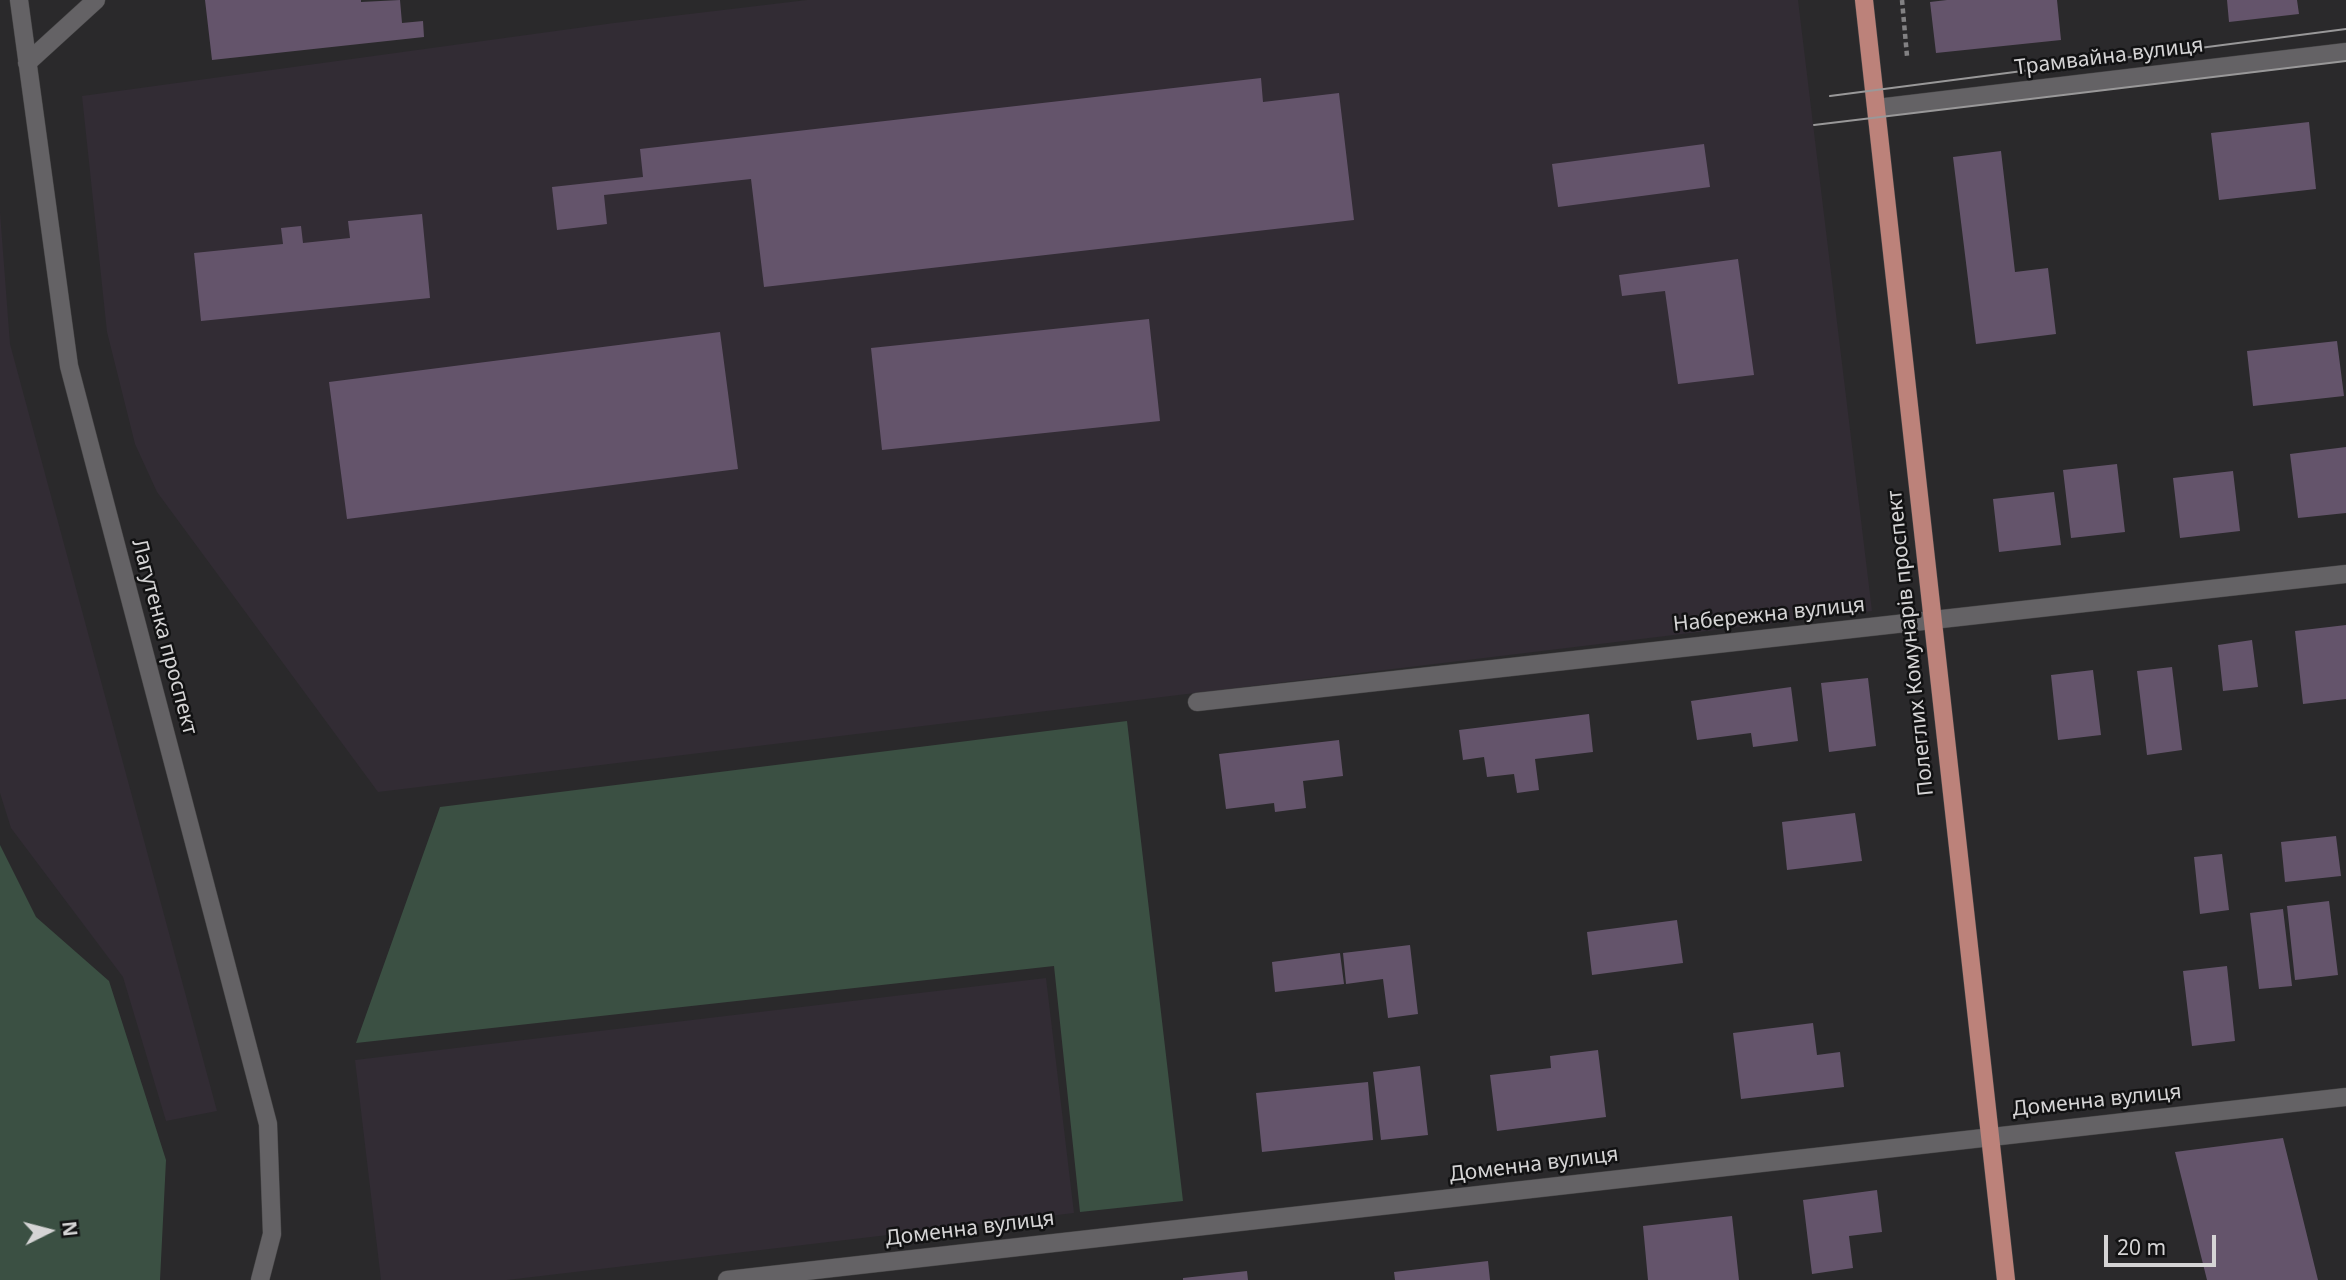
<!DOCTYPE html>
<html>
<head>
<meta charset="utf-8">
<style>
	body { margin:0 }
	#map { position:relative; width:2346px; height:1280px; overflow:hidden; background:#2a292b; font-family:"Noto Sans",sans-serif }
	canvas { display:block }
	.north { position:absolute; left:14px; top:1196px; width:70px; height:70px; -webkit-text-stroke:5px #121213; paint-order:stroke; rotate:84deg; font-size:19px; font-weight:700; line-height:28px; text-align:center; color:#d5d4d5 }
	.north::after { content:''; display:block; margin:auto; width:24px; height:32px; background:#d5d4d5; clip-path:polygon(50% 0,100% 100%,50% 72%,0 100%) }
	.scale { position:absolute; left:2104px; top:1235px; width:112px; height:32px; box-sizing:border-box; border:4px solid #d5d4d5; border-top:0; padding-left:9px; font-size:21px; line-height:24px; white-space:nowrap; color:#d5d4d5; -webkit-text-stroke:5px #121213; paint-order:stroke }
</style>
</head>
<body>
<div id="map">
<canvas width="2346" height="1280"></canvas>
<div class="north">N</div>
<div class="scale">20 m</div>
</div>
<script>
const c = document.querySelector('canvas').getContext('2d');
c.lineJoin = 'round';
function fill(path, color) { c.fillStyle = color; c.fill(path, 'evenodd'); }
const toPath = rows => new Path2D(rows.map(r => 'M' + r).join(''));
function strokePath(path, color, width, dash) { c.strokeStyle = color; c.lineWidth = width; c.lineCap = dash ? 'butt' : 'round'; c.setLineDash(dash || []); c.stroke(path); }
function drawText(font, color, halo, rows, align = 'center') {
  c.font = font + ' "Noto Sans",sans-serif'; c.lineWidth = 5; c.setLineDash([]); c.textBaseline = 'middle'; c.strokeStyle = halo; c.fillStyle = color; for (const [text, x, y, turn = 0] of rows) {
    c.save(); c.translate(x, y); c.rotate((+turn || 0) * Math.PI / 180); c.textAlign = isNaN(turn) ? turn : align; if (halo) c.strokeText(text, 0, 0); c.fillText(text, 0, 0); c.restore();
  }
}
const built = toPath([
	[807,0,1798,0,1872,611,378,792,157,492,135,444,107,332,82,96,614,23],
	[0,212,10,344,217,1111,166,1121,123,977,11,828,0,793],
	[1046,978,1074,1213,507,1280,381,1280,355,1060]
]);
const green = toPath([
	[1127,721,1183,1201,1080,1212,1054,966,356,1043,440,807],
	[0,845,36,917,109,981,166,1160,160,1280,0,1280]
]);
const building = toPath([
	[205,0,361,0,361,2,400,0,402,23,423,21,424,37,212,60],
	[1947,0,2057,0,2061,40,1936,53,1930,2],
	[2227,0,2297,0,2299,14,2229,22],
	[1261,78,1263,102,1339,93,1354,220,764,287,751,179,604,195,607,224,557,230,552,187,643,177,640,149],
	[2309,122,2316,189,2219,200,2211,133],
	[1704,144,1710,187,1558,207,1552,164],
	[2001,151,2015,272,2048,268,2056,334,1976,344,1953,157],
	[422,214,430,298,201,321,194,253,283,244,281,228,301,226,303,243,350,238,348,221],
	[1738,259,1754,375,1678,384,1665,291,1622,296,1619,275],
	[1149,319,1160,421,882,450,871,348],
	[720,332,738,469,347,519,329,382],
	[2337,341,2344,396,2253,406,2247,351],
	[2346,447,2346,513,2298,518,2290,454],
	[2117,464,2125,532,2071,538,2063,470],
	[2233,471,2240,531,2180,538,2173,478],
	[2054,492,2061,545,1999,552,1993,499],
	[2346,625,2346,699,2303,704,2295,631],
	[2252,640,2258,687,2223,691,2218,645],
	[2172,667,2182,750,2147,755,2137,671],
	[2093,670,2101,735,2058,740,2051,675],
	[1868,678,1876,746,1829,752,1821,683],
	[1791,687,1798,741,1753,747,1751,733,1697,740,1691,701],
	[1589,714,1593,752,1535,759,1539,790,1517,793,1514,774,1487,777,1484,757,1463,760,1459,730],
	[1339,740,1343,776,1303,781,1306,808,1275,812,1274,803,1226,809,1219,754],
	[1855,813,1862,861,1787,870,1782,822],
	[2336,836,2341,876,2285,882,2281,842],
	[2222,854,2229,910,2200,914,2194,857],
	[2329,901,2338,975,2295,980,2287,906],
	[2283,909,2292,986,2259,989,2250,913],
	[1677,920,1683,963,1592,975,1587,932],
	[1410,945,1418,1014,1388,1018,1383,979,1346,984,1343,953],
	[1340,953,1344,984,1275,992,1272,962],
	[2227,966,2235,1041,2192,1046,2183,971],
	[1813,1023,1817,1055,1840,1052,1844,1087,1741,1099,1733,1033],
	[1598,1050,1606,1117,1497,1131,1490,1075,1551,1068,1550,1056],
	[1420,1066,1428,1135,1381,1140,1373,1072],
	[1368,1082,1373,1140,1262,1152,1256,1093],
	[2283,1138,2318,1280,2207,1280,2175,1152],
	[1877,1190,1882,1232,1849,1236,1853,1268,1812,1274,1803,1200],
	[1732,1216,1739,1280,1648,1280,1643,1226],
	[1488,1261,1490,1280,1395,1280,1394,1272],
	[1247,1271,1248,1280,1183,1280,1183,1278]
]);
const path = toPath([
	[1902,0,1907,56]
]);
const minor = toPath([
	[19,0,69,366,268,1124,272,1234,260,1280],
	[27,63,96,0],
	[1877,108,2346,52],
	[1197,702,2346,574],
	[727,1280,2346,1097]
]);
const major = toPath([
	[1864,0,2006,1280]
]);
const tram = toPath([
	[1830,96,2346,29],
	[1814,125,2346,61]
]);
const streetNames = [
	["Трамвайна вулиця",2109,57,-7],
	["Набережна вулиця",1769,615,-6],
	["Лагутенка проспект",164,637,75],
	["Полеглих Комунарів проспект",1911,643,-96],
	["Доменна вулиця",2097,1101,-6],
	["Доменна вулиця",1534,1165,-7],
	["Доменна вулиця",970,1229,-7]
];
fill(built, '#322c34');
fill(green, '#3b5043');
fill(building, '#64546b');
strokePath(minor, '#454445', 19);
strokePath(major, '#454445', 19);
strokePath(path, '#828183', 4.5, [5, 3.5]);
strokePath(minor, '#646265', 18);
strokePath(major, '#bc827a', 18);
strokePath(tram, '#999899', 2);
drawText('21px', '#d5d4d5', '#121213', streetNames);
</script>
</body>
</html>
